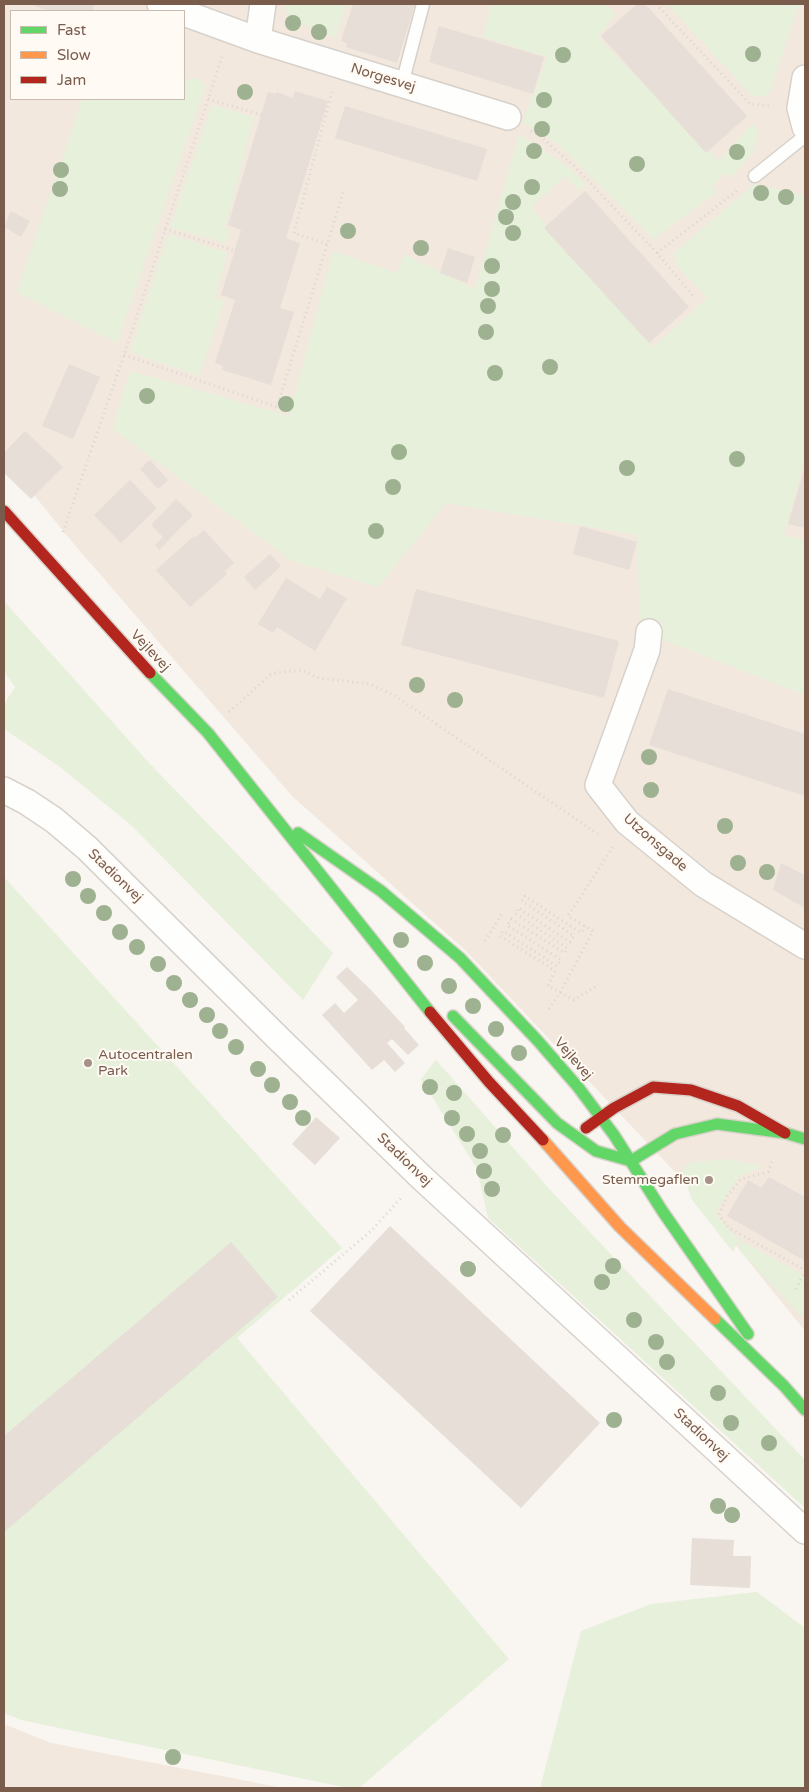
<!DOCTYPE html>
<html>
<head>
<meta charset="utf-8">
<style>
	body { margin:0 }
	#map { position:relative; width:809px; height:1792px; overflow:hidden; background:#f9f5f0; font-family:"Varela Round",sans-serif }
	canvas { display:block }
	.frame { position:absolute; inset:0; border:5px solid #7a5c4d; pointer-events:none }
	.legend { position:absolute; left:10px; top:10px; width:175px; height:90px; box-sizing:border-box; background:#fffaf3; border:1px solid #cabbb1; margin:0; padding:6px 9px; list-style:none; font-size:15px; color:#7a5c4d }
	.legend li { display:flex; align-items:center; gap:10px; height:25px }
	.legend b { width:25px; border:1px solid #cabbb1 }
</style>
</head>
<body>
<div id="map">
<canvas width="809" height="1792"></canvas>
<div class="frame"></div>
<ul class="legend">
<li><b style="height:6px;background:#63d668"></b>Fast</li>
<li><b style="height:6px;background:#ff974d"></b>Slow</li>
<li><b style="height:6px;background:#b3261e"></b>Jam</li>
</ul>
</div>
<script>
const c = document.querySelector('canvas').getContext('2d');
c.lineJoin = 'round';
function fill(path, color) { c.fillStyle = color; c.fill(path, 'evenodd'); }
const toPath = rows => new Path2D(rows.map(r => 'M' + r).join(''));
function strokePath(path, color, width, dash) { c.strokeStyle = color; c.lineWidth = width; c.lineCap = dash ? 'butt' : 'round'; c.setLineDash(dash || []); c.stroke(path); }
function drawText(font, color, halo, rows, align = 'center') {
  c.font = font + ' "Varela Round",sans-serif'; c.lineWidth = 4; c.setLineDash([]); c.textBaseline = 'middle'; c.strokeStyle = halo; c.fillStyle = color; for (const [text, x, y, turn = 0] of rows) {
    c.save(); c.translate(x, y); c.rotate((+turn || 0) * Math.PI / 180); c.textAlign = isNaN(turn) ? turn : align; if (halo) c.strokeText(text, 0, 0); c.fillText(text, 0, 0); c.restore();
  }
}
const residential = toPath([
	[4,4,805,4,805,1331,688,1186,466,951,292,796,73,543,4,458],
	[11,11,184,11,184,99,11,99],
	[4,1724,51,1743,283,1788,4,1788]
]);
const green = toPath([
	[286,4,347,4,336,38,302,23,286,12],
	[491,4,606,4,616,14,598,37,719,161,753,123,759,130,753,153,731,177,726,173,713,185,717,192,654,239,559,145,523,123,547,57,483,37],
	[667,4,799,4,769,95,753,97],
	[195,77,206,85,117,343,17,292,82,99,184,99,184,81],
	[212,105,254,117,225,228,230,231,225,243,170,227],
	[519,134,567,166,587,185,578,190,565,176,531,207,654,347,707,298,676,265,674,253,754,184,805,195,805,459,784,536,805,539,805,695,640,631,637,535,446,503,378,587,292,561,113,429,124,387,131,371,289,416,333,251,397,273,404,254,475,289],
	[168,234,228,253,215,298,225,301,199,376,130,352],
	[4,601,151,765,333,953,303,1000,131,825,60,767,4,729,4,704,15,687,4,672],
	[4,877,342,1248,237,1338,509,1659,359,1788,348,1788,21,1720,4,1713],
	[436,1060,553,1193,805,1460,805,1508,488,1218,477,1169,421,1079],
	[724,1159,764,1166,740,1176,722,1202,716,1214,738,1239,805,1276,805,1320,739,1250,738,1240,733,1252,692,1200,682,1171,688,1163],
	[757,1592,805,1628,805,1788,540,1788,581,1631,651,1604]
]);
const building = toPath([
	[35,4,95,4,92,11,50,11,34,6],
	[353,4,415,4,397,63,346,47,347,43,341,41],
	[637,4,645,4,747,116,706,153,601,36],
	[439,26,544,57,533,94,429,62],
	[295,91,328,101,286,238,300,243,280,308,294,312,271,385,222,370,223,366,215,363,235,300,221,295,241,230,228,225,268,92,275,94,276,92,293,98],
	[345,106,487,149,477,181,335,138],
	[585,191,689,307,649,343,544,228],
	[11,211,30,221,21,237,4,227],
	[448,248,475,257,467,283,440,273],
	[69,364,100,377,73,439,42,426],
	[25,431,63,467,31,499,4,473,4,453],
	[150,460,168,480,158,489,140,469],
	[805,467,805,528,788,524],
	[130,480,157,508,121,543,94,515],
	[176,499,193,515,159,550,155,545,163,537,151,525],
	[580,526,637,542,629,570,573,554],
	[204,530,234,563,225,571,227,574,190,607,156,570,194,536,195,538],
	[270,554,281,566,255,590,244,577],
	[286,578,320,599,327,587,347,598,315,651,277,627,273,633,258,624],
	[416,589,619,641,604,698,401,645],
	[668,689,805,734,805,796,649,745],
	[781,863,805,875,805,908,773,890],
	[347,967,370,989,405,1027,404,1028,419,1045,408,1055,392,1039,387,1043,405,1063,395,1072,384,1060,372,1070,322,1015,335,1003,344,1013,358,1000,336,977],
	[316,1117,340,1138,315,1165,292,1144],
	[769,1177,805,1197,805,1261,727,1216,748,1180,761,1188],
	[390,1226,600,1423,521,1508,310,1311],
	[231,1242,278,1297,4,1532,4,1436],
	[692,1538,734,1540,733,1556,751,1556,750,1588,690,1585]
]);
const path = toPath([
	[656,4,750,104,772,106],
	[208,99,262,115],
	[531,131,539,135,574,166,657,253,693,296],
	[165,229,235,251],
	[327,244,294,233,332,92],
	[657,253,739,189],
	[124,355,277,407,344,190],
	[63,532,124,355,222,57],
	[229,712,270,675,276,673,301,670,319,678,370,684,395,696,598,834],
	[585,926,581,933,525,896,522,901,574,936,570,942,518,908,515,913,567,948,565,953,511,919,507,925,561,960,557,966,503,931,500,936,555,971,548,986,574,1000,598,985],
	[485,941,503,912],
	[549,1009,560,993,593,931,568,916,613,847],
	[772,1162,768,1172,741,1179,727,1196,719,1215,729,1228,805,1270],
	[796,1289,805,1271],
	[289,1300,371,1231,401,1198]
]);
const lane = toPath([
	[402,84,423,4],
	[755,176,805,136]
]);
const street = toPath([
	[160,4,180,11],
	[263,4,258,40,508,117],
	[184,13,258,40],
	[805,78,800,108,805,127],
	[649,632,647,650,598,785,627,822,703,884,805,946],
	[4,790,27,802,54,820,87,848,280,1040,421,1177,805,1531]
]);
const fast = toPath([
	[150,673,208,733,430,1012],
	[298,833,381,891,460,958,538,1041,578,1087,614,1135,663,1212,748,1334],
	[453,1016,557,1123,596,1151,631,1161],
	[631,1161,675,1134,717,1124,785,1133,805,1139],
	[715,1319,784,1386,805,1410]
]);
const slow = toPath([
	[543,1140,620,1227,715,1319]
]);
const jam = toPath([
	[4,511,150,673],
	[430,1012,489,1082,543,1140],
	[586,1128,614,1108,653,1087,691,1090,738,1106,785,1133]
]);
const trees = [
	[293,23],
	[319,32],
	[753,54],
	[563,55],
	[245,92],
	[544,100],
	[542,129],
	[534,151],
	[737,152],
	[637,164],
	[61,170],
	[532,187],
	[60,189],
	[761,193],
	[786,197],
	[513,202],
	[506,217],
	[348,231],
	[513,233],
	[421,248],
	[492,266],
	[492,289],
	[488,306],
	[486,332],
	[550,367],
	[495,373],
	[147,396],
	[286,404],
	[399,452],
	[737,459],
	[627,468],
	[393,487],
	[376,531],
	[417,685],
	[455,700],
	[649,757],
	[651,790],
	[725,826],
	[738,863],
	[767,872],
	[73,879],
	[88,896],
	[104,913],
	[120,932],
	[401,940],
	[137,947],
	[425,963],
	[158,964],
	[174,983],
	[449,986],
	[190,1000],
	[473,1006],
	[207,1015],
	[496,1029],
	[220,1031],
	[236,1047],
	[519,1053],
	[258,1069],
	[272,1085],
	[430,1087],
	[454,1093],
	[290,1102],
	[303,1118],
	[452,1118],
	[467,1134],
	[503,1135],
	[480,1151],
	[484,1171],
	[492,1189],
	[613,1266],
	[468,1269],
	[602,1282],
	[634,1320],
	[656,1342],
	[667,1362],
	[718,1393],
	[614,1420],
	[731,1423],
	[769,1443],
	[718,1506],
	[732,1515],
	[173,1757]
];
const markers = [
	[88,1063,5,"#a69286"],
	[709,1180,5,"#a69286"]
];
const streetNames = [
	["Norgesvej",383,78,17],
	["Vejlevej",150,651,47],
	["Utzonsgade",655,843,41],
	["Stadionvej",115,876,44],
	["Vejlevej",573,1059,49],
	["Stadionvej",404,1160,44],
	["Stadionvej",701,1435,43]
];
const poiNames = [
	["Autocentralen",98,1055],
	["Park",98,1071],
	["Stemmegaflen",699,1180,"right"]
];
fill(residential, '#f2e8de');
fill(green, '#e7f0db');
fill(building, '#e6ded7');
strokePath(lane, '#d7d1cb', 15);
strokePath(street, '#d7d1cb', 28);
strokePath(fast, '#d9d2cb', 14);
strokePath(slow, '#d9d2cb', 14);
strokePath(jam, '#d9d2cb', 14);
strokePath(path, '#dcd5d0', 3, [1, 4]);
strokePath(lane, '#fefefd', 12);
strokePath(street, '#fefefd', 25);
strokePath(fast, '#63d668', 11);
strokePath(slow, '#ff974d', 11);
strokePath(jam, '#b3261e', 11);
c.fillStyle = '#9eb190';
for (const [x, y] of trees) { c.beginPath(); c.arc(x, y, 8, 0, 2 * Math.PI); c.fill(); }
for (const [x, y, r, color] of markers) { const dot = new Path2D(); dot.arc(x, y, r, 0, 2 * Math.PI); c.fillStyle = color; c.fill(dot); strokePath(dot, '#fffaf3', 2); }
drawText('14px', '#7a5c4d', '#fffaf3', streetNames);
drawText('14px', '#7a5c4d', '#fffaf3', poiNames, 'left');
</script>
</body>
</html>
